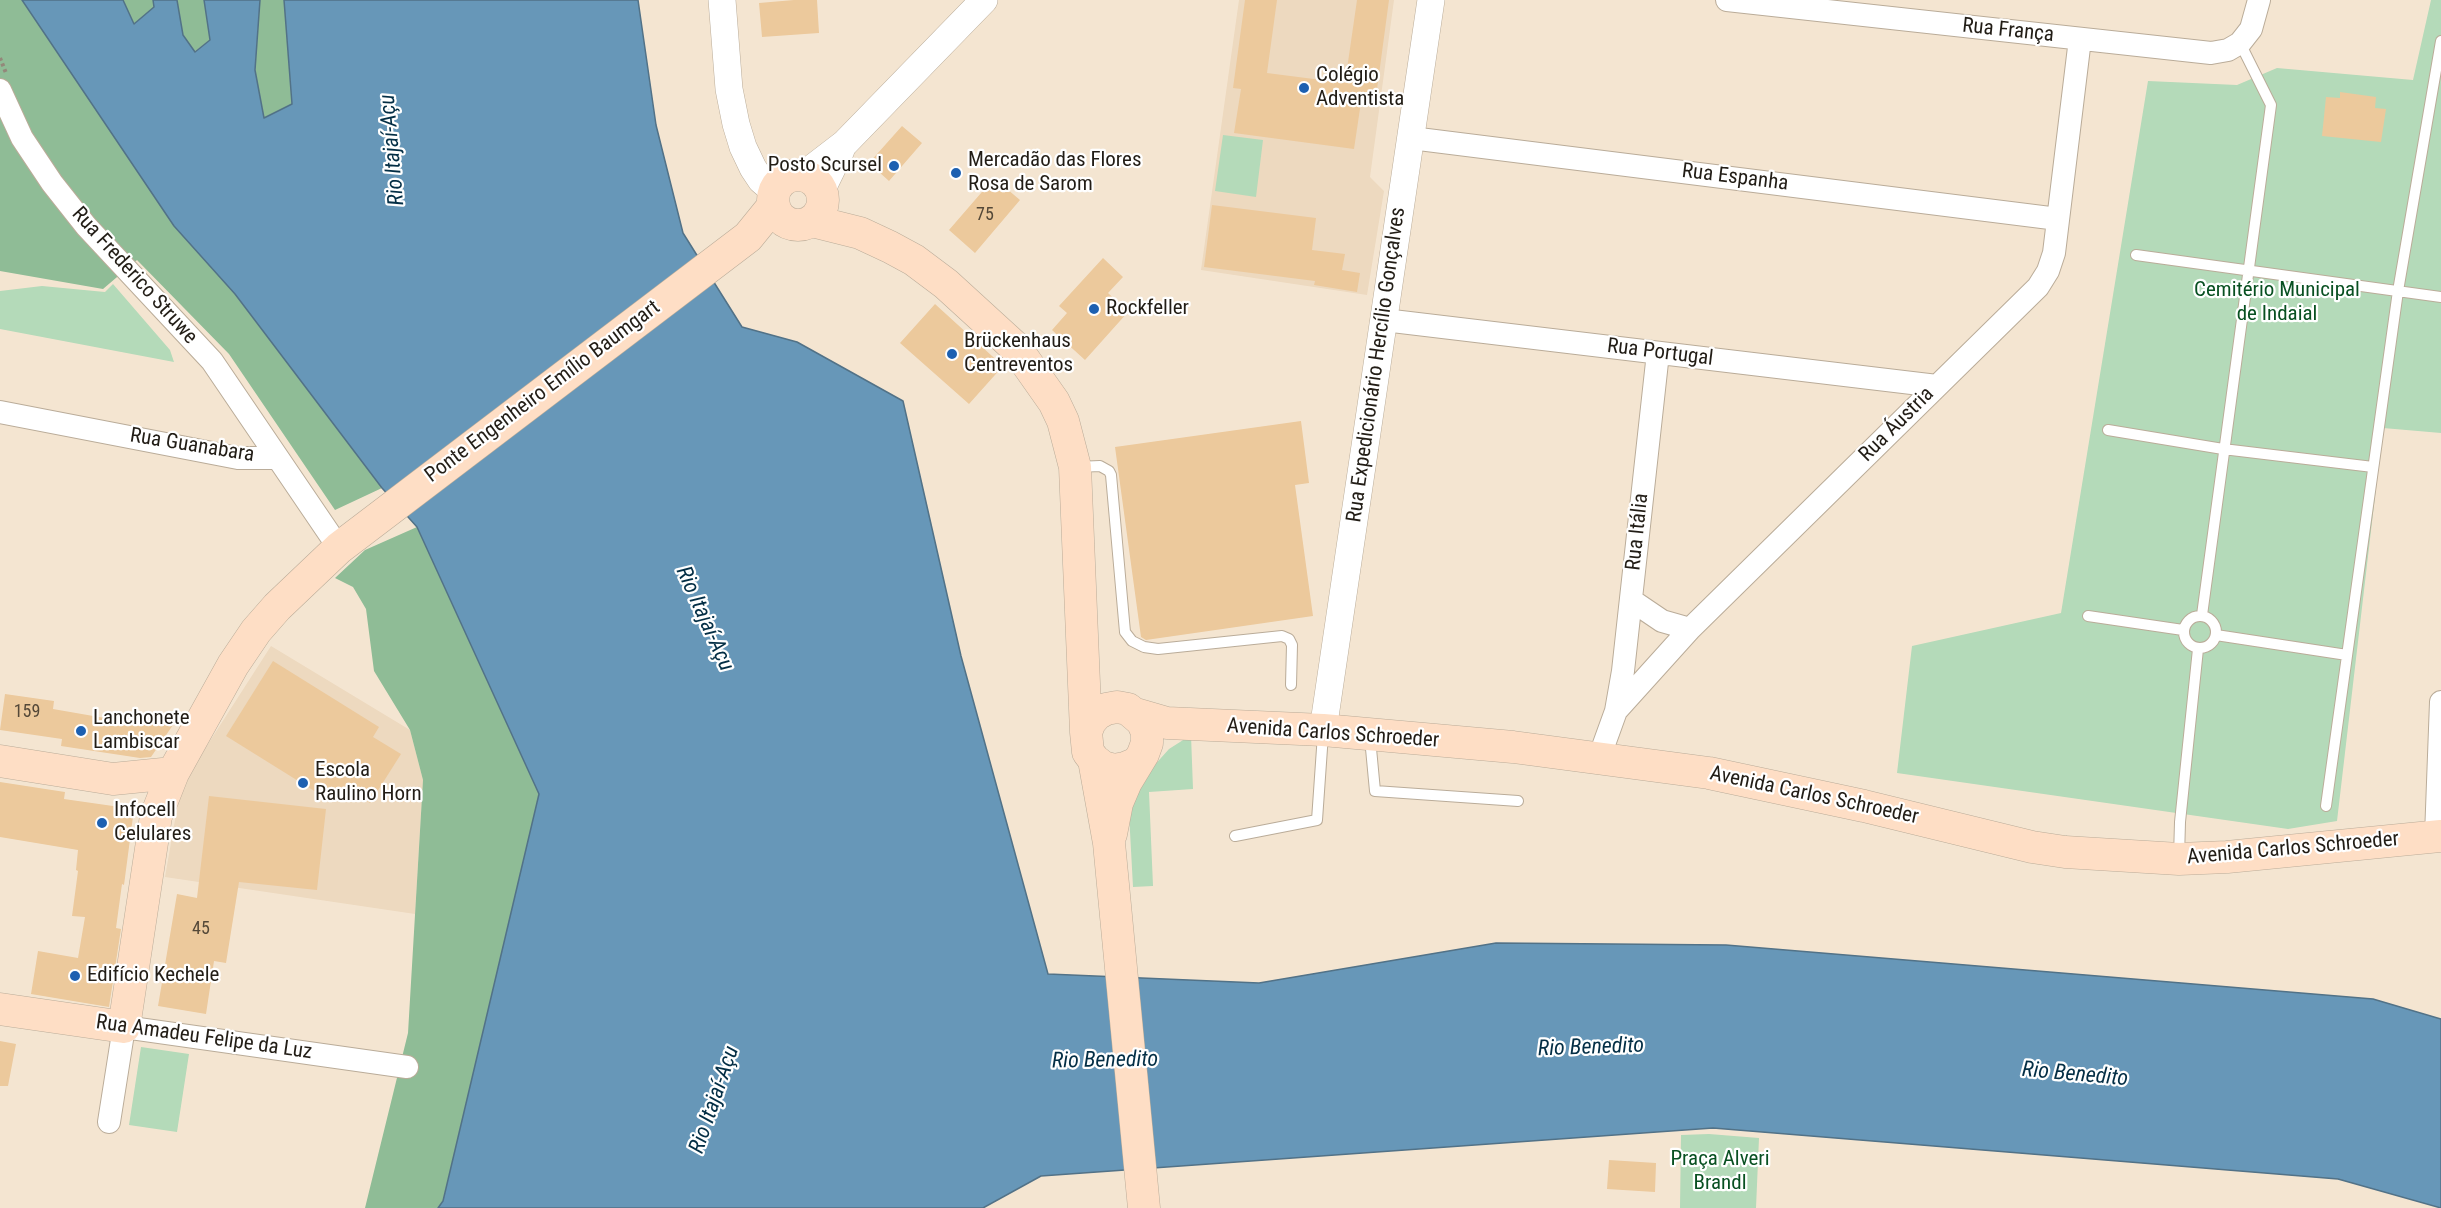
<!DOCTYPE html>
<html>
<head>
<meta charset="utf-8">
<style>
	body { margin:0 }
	canvas { display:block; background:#f4e5d1 }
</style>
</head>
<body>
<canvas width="2441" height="1208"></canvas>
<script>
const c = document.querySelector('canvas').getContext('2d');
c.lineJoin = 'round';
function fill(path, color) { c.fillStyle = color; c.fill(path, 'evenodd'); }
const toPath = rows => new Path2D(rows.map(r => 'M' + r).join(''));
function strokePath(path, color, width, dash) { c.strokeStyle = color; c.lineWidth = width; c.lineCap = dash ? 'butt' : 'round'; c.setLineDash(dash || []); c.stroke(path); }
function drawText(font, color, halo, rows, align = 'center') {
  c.font = font + ' "Roboto Condensed",sans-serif'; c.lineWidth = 4.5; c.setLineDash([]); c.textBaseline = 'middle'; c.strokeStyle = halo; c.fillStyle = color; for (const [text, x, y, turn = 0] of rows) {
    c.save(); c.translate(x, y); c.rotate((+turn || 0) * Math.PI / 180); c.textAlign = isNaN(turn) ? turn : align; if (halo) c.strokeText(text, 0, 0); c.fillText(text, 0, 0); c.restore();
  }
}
const built = toPath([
	[1239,0,1394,0,1370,177,1384,191,1367,295,1201,270],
	[271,646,410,730,423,780,415,914,165,877,181,786]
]);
const green = toPath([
	[2431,0,2441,0,2441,433,2383,428,2337,821,2288,829,1897,773,1912,646,2061,613,2148,81,2237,85,2277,68,2413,80],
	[1223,135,1263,140,1256,197,1215,191],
	[113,284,170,350,174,362,0,329,0,291,42,286,105,292],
	[1191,735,1193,789,1149,792,1153,886,1133,887,1129,813,1138,789,1152,768,1169,749],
	[141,1047,189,1054,177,1132,129,1125],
	[1709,1134,1759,1138,1756,1208,1680,1208,1681,1135]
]);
const forest = toPath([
	[0,0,22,0,174,226,235,294,382,488,335,510,229,354,137,260,103,289,0,271],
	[123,0,153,0,154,7,134,24],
	[177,0,204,0,210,40,194,52,183,35],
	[260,0,284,0,292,105,264,118,255,70],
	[417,527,539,794,443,1201,438,1208,365,1208,408,1033,423,780,410,730,374,671,366,609,353,587,335,578,365,550]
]);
const water = toPath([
	[22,0,123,0,134,24,154,7,153,0,177,0,183,35,195,52,210,40,204,0,260,0,255,70,264,118,292,104,284,0,638,0,656,125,683,233,742,327,797,342,903,401,961,656,1048,974,1259,983,1496,943,1726,945,2373,999,2441,1019,2441,1208,2338,1179,1713,1128,1041,1176,983,1208,438,1208,443,1201,539,794,417,527,382,488,235,294,174,226,22,0]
]);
const building = toPath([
	[794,0,817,0,819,33,762,37,759,3],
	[1245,0,1277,0,1267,73,1345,83,1357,0,1389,0,1375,104,1361,102,1354,149,1234,133,1241,89,1233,88],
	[2340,92,2376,97,2375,108,2386,109,2381,142,2322,136,2326,97,2340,98],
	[902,126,922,143,889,181,869,163],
	[994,178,1020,200,975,253,949,230],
	[1212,205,1316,218,1312,250,1345,254,1342,270,1360,273,1357,292,1314,285,1315,281,1204,267],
	[1103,258,1123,277,1108,293,1128,312,1085,360,1052,330,1067,313,1059,306],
	[935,304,1003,366,969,404,900,343],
	[1301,421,1309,483,1295,485,1313,616,1146,640,1141,637,1115,447],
	[273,661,379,727,373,737,401,754,370,803,343,786,332,802,226,736],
	[5,694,54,701,53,709,145,725,146,720,175,722,151,757,140,758,61,746,62,739,0,730],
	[0,782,65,792,64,799,134,809,124,885,122,884,116,928,121,929,109,1007,31,994,38,951,78,958,85,917,72,916,78,871,76,870,78,850,0,837],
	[209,796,326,809,317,890,239,882,226,963,214,961,206,1014,158,1006,177,894,197,898],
	[0,1041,16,1044,8,1086,0,1086],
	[1609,1160,1656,1163,1655,1192,1607,1189]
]);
const path = toPath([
	[0,58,6,73]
]);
const service = toPath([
	[2136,255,2441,297],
	[2108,430,2223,449,2373,467],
	[1077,467,1100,466,1109,471,1111,475,1125,632,1132,641,1144,647,1158,649,1282,636,1289,639,1292,645,1291,685],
	[2202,615,2271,105,2240,43],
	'2184 632a16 16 0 1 1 32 0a16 16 0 1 1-32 0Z',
	[2088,616,2183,630],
	[2216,635,2347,655],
	[1370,738,1375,791,1518,801],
	[2326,806,2398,291,2441,41],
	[1235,836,1317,820,1323,734],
	[2179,857,2180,822,2198,649]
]);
const minor = toPath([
	[1727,0,2211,53,2228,50,2240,43,2251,29,2259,0],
	[0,90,22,138,52,183,86,226,212,361,339,548],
	[1411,138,2058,219],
	[1384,320,1937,386],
	[0,412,238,458,277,458],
	[1631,600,1662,621,1690,629],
	[1616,711,1623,671,1658,353],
	[1599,758,1616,711,1690,629,2038,287,2048,271,2054,253,2080,39],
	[2436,836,2441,702],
	[109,1122,124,1027,407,1067]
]);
const tertiary = toPath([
	[722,0,729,89,736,124,743,147,753,168,761,180,775,192],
	[802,176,845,143,984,0],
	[821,191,841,150],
	[1323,730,1431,0]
]);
const secondary = toPath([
	'773 200a25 25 0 1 1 50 0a25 25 0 1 1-50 0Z',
	[812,221,860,233,890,247,914,260,946,284,1016,348,1054,402,1063,421,1075,467,1086,732],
	[1136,714,1167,723,1323,730,1513,747,1709,773,1864,806,2032,847,2065,852,2179,859,2227,857,2441,836],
	[1094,760,1109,843,1144,1208],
	[0,761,113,779,173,773],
	[1111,834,1117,803,1126,782,1143,754,1147,743,1147,732,1142,721,1128,709,1117,707,1106,709,1097,714,1090,722,1086,732,1088,752,1094,760,1103,767,1114,770,1125,768,1137,763],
	[0,1009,124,1027,156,816,173,773,233,665,256,631,277,607,339,548,748,237,774,205]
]);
const markers = [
	[1304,88,6,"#1d60b1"],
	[894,166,6,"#1d60b1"],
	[956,173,6,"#1d60b1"],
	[1094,309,6,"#1d60b1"],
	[952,354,6,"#1d60b1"],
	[81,731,6,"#1d60b1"],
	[303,783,6,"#1d60b1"],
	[102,823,6,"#1d60b1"],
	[75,976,6,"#1d60b1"]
];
const numberNames = [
	["75",985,215],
	["159",27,712],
	["45",201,929]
];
const streetNames = [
	["Rua França",2008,31,6],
	["Rua Espanha",1735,178,7],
	["Rua Frederico Struwe",134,276,48],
	["Rua Portugal",1660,353,7],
	["Rua Expedicionário Hercílio Gonçalves",1377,365,-82],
	["Ponte Engenheiro Emílio Baumgart",543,392,-37],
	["Rua Áustria",1897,425,-45],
	["Rua Guanabara",192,446,9],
	["Rua Itália",1638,532,-84],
	["Avenida Carlos Schroeder",1333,734,4],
	["Avenida Carlos Schroeder",1814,796,12],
	["Avenida Carlos Schroeder",2293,849,-5],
	["Rua Amadeu Felipe da Luz",204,1038,8]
];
const poiNames = [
	["Colégio",1316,76],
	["Adventista",1316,100],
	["Mercadão das Flores",968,161],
	["Rosa de Sarom",968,185],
	["Posto Scursel",882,166,"right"],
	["Rockfeller",1106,309],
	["Brückenhaus",964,342],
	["Centreventos",964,366],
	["Lanchonete",93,719],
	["Lambiscar",93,743],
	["Escola",315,771],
	["Raulino Horn",315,795],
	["Infocell",114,811],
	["Celulares",114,835],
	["Edifício Kechele",87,976]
];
const parkNames = [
	["Cemitério Municipal",2277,291],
	["de Indaial",2277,315],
	["Praça Alveri",1720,1160],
	["Brandl",1720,1184]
];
const waterNames = [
	["Rio Itajaí-Açu",393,150,-95],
	["Rio Itajaí-Açu",704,619,66],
	["Rio Benedito",1591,1048,-2],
	["Rio Benedito",1105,1061,-1],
	["Rio Benedito",2075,1075,5],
	["Rio Itajaí-Açu",715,1100,-71]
];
fill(built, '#edd9bf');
fill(green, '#b4dab9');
fill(forest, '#8fbc96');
fill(water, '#6797b8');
strokePath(water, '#527287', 1.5);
fill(building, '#ecc99c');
strokePath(service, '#baac99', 12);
strokePath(minor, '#baac99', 24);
strokePath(tertiary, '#baac99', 28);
strokePath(secondary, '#baac99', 33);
strokePath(path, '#93887a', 4, [3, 3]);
strokePath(service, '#fff', 10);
strokePath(minor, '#fff', 22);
strokePath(tertiary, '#fff', 27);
strokePath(secondary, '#fedec5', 32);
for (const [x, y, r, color] of markers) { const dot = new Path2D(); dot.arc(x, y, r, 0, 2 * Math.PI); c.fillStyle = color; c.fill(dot); strokePath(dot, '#fff', 2); }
drawText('18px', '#544838', null, numberNames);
drawText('21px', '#221d16', '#fff', streetNames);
drawText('21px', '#221d16', '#fff', poiNames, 'left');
drawText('21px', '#085021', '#fff', parkNames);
drawText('italic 22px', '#032e45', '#fff', waterNames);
</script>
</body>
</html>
